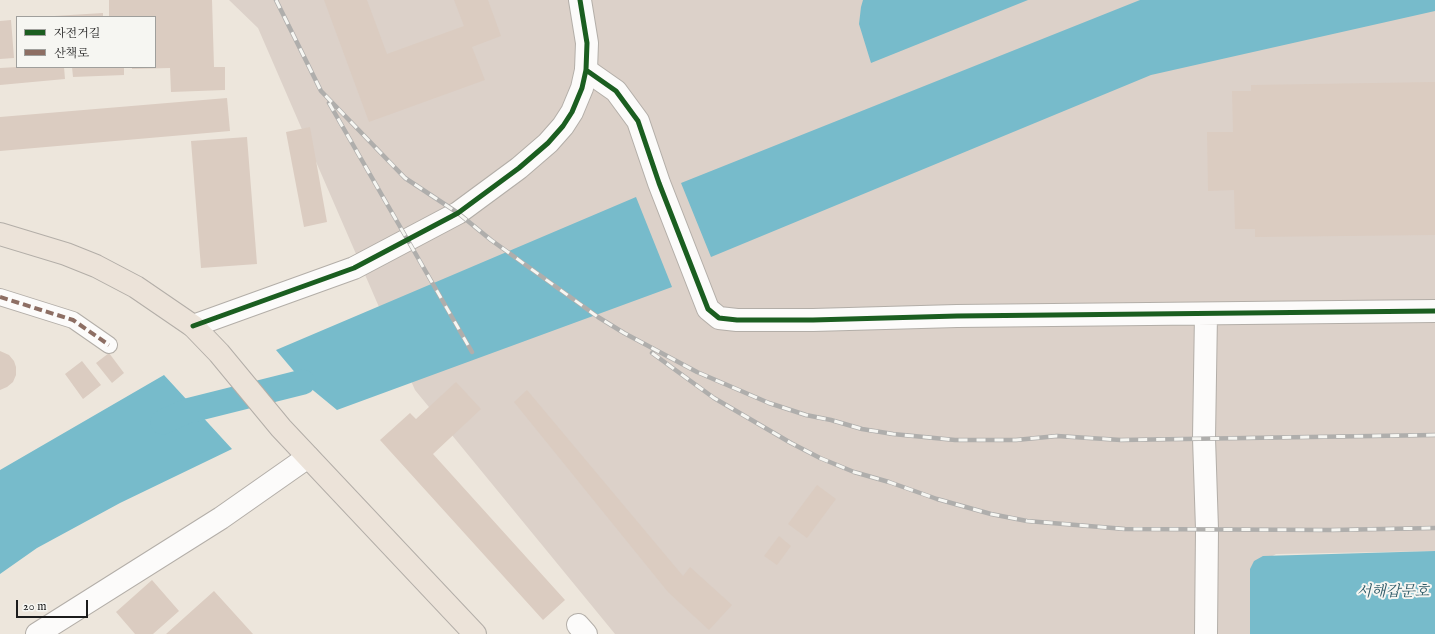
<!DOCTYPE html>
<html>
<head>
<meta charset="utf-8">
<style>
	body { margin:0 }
	#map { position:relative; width:1435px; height:634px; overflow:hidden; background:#ede6dc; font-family:"IM FELL English","Noto Serif KR",serif }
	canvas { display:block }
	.legend { position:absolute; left:16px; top:16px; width:140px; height:52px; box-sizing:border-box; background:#f6f6f2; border:1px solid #9f9f9c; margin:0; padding:5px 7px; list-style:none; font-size:12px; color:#1c1c1c }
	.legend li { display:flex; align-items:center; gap:8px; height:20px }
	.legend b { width:20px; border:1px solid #9f9f9c }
	.scale { position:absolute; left:16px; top:600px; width:72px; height:18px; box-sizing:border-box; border:2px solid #1c1c1c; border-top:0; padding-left:5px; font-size:12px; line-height:14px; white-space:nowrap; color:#1c1c1c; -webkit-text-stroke:3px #f6f6f2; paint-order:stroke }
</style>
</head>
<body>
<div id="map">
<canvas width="1435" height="634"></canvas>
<ul class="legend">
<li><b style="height:5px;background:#1b5e20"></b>자전거길</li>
<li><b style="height:5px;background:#8d6e63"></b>산책로</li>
</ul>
<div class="scale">20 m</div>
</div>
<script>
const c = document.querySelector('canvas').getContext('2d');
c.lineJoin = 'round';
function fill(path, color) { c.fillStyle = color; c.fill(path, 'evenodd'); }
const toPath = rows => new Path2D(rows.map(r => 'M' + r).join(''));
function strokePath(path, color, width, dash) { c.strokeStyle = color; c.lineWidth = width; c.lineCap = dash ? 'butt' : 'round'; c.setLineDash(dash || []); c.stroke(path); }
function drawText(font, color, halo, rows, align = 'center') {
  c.font = font + ' "IM FELL English","Noto Serif KR",serif'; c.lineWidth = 4; c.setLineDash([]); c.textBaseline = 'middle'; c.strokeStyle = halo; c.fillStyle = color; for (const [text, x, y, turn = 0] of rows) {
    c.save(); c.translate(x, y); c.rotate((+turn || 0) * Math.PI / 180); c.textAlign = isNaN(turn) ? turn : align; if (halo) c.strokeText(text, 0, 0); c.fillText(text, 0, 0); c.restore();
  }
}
const industrial = toPath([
	[229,0,1435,0,1435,551,1276,554,1250,569,1250,634,615,634,415,390,258,28]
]);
const water = toPath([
	[863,0,1028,0,871,63,859,24,861,7],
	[1140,0,1435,0,1435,11,1151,75,711,257,681,183],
	[636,197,672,287,337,410,303,382,276,350],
	[164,375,232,449,120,503,37,548,0,574,0,470],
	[1435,551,1435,634,1250,634,1250,569,1254,561,1263,556]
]);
const canal = toPath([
	[163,422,187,411,303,382]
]);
const building = toPath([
	[109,0,212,0,214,67,225,67,225,90,171,92,170,68,132,69,132,67,155,67,155,17,109,17],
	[324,0,367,0,387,54,464,26,454,0,488,0,501,36,472,47,485,80,369,122],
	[103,13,103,17,54,17,54,16],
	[11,20,14,58,0,59,0,21],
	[17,67,64,67,65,79,0,85,0,68],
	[72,67,124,67,124,75,73,77],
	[1435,82,1435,235,1255,237,1255,229,1235,229,1234,190,1208,191,1207,132,1233,132,1232,91,1251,91,1251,85],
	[227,98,230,131,0,151,0,117],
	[310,127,327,222,304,227,286,132],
	[247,137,257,264,201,268,191,141],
	[0,351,9,355,14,361,16,367,16,375,13,382,7,387,0,390],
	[109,353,124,373,112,383,96,363],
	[82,361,101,385,83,399,65,374],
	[456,382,481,409,433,454,565,600,543,620,380,440,410,413,416,419],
	[527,390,683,576,690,567,732,605,709,630,668,592,514,402],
	[817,485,836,499,807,538,788,524],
	[779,536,791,546,777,565,764,556],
	[152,580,179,611,153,634,135,634,116,612],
	[214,591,253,634,166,634]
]);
const pedestrian = toPath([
	[0,297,73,320,109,345]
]);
const minor = toPath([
	[586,70,616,91,638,121,659,183,708,309,719,318,737,320,813,320,957,316,1435,311],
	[578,625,586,634],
	[37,634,221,518,308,457],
	[1206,634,1207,529,1204,438,1206,314]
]);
const tertiary = toPath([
	[193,326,354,268,458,213,519,168,548,143,563,126,572,112,582,88,586,70,587,43,580,0]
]);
const primary = toPath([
	[0,234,66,254,96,266,136,287,193,326,219,353,281,428,475,634]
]);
const rail = toPath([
	[276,0,321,91,405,178,458,213,491,240,598,317,624,333,697,372,769,403,806,415,831,420,862,429,893,434,955,440,1016,440,1057,436,1121,440,1435,435],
	[329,103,472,352],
	[652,353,714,398,791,443,820,458,854,472,889,482,937,499,991,514,1027,521,1125,529,1332,530,1435,528]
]);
const quiet = toPath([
	[0,297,73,320,109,345]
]);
const cycleway = toPath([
	[586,70,616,91,638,121,659,183,708,309,719,318,737,320,813,320,957,316,1435,311],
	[193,326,354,268,458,213,519,168,548,143,563,126,572,112,582,88,586,70,587,43,580,0]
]);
const waterNames = [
	["서해갑문호",1393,593]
];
fill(industrial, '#dcd1c9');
fill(water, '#77bbcb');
strokePath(canal, '#77bbcb', 25);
fill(building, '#dbccc1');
strokePath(pedestrian, '#b3aea8', 18);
strokePath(minor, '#b3aea8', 24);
strokePath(tertiary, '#b3aea8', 24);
strokePath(primary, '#b3aea8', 24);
strokePath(pedestrian, '#fcfbfa', 16);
strokePath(minor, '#fcfbfa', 22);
strokePath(tertiary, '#fcfbfa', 22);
strokePath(primary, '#ece3d9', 22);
strokePath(rail, '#afaeac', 4.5);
strokePath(rail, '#f6f6f2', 3, [9]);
strokePath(quiet, '#8d6e63', 4, [8, 4]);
strokePath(cycleway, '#1b5e20', 5);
drawText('italic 15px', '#2e5b68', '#f6f6f2', waterNames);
</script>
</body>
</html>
